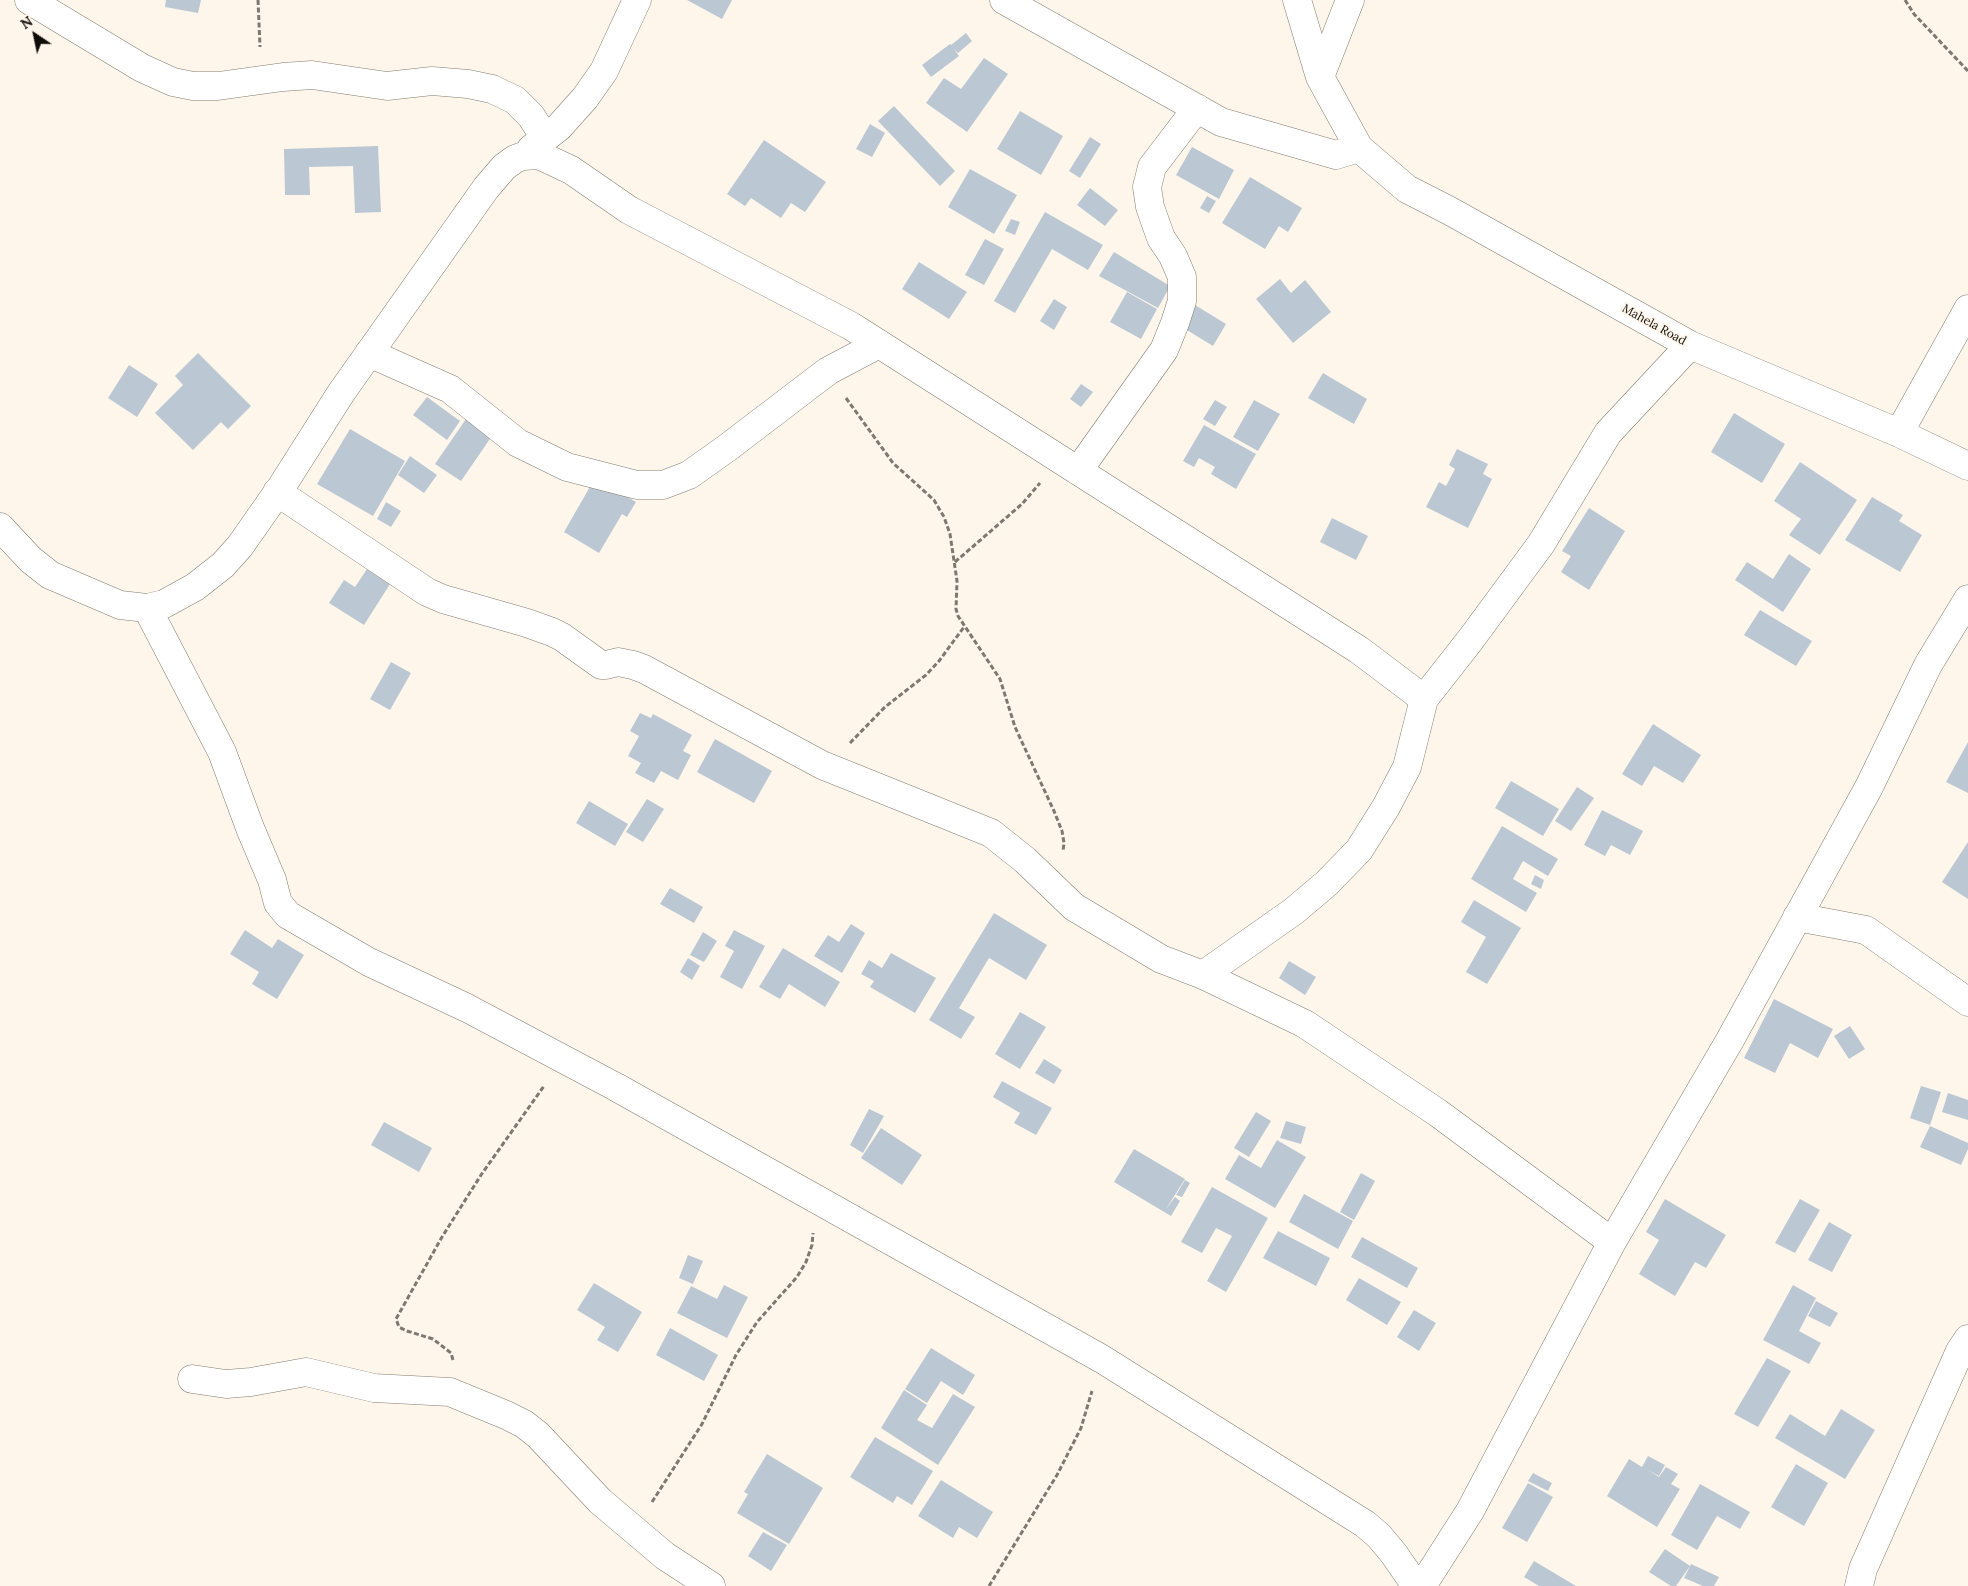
<!DOCTYPE html>
<html>
<head>
<meta charset="utf-8">
<style>
	body { margin:0 }
	#map { position:relative; width:1968px; height:1586px; overflow:hidden; background:#fef6eb; font-family:Lora,serif }
	canvas { display:block }
	.north { position:absolute; left:10px; top:10px; width:50px; height:50px; -webkit-text-stroke:4px #fef6eb; paint-order:stroke; rotate:326deg; font-size:14px; font-weight:700; line-height:20px; text-align:center; color:#110e09 }
	.north::after { content:''; display:block; margin:auto; width:18px; height:22px; background:#110e09; clip-path:polygon(50% 0,100% 100%,50% 72%,0 100%) }
</style>
</head>
<body>
<div id="map">
<canvas width="1968" height="1586"></canvas>
<div class="north">N</div>
</div>
<script>
const c = document.querySelector('canvas').getContext('2d');
c.lineJoin = 'round';
function fill(path, color) { c.fillStyle = color; c.fill(path, 'evenodd'); }
const toPath = rows => new Path2D(rows.map(r => 'M' + r).join(''));
function strokePath(path, color, width, dash) { c.strokeStyle = color; c.lineWidth = width; c.lineCap = dash ? 'butt' : 'round'; c.setLineDash(dash || []); c.stroke(path); }
function drawText(font, color, halo, rows, align = 'center') {
  c.font = font + ' Lora,serif'; c.lineWidth = 4; c.setLineDash([]); c.textBaseline = 'middle'; c.strokeStyle = halo; c.fillStyle = color; for (const [text, x, y, turn = 0] of rows) {
    c.save(); c.translate(x, y); c.rotate((+turn || 0) * Math.PI / 180); c.textAlign = isNaN(turn) ? turn : align; if (halo) c.strokeText(text, 0, 0); c.fillText(text, 0, 0); c.restore();
  }
}
const building = toPath([
	[166,0,201,0,198,13,165,7],
	[687,0,732,0,722,19],
	[966,33,972,41,958,53,954,49,959,56,931,77,922,65,950,44,951,45],
	[984,58,1008,74,967,132,926,103,944,78,961,89],
	[894,106,955,171,940,186,878,121],
	[1020,111,1063,136,1041,175,997,149],
	[870,124,885,133,872,157,856,149],
	[1090,137,1101,144,1080,178,1069,171],
	[764,140,826,182,805,212,791,203,781,218,751,198,745,206,727,194],
	[378,146,381,212,355,213,353,166,309,167,310,195,285,195,284,149],
	[1192,147,1234,170,1219,199,1176,175],
	[970,169,1017,195,994,234,948,207],
	[1250,177,1302,208,1288,232,1279,226,1265,249,1222,223],
	[1090,188,1118,210,1105,226,1077,205],
	[1207,196,1216,201,1209,213,1200,208],
	[1045,212,1103,245,1088,270,1052,249,1015,313,994,301],
	[1011,219,1020,222,1015,235,1005,231],
	[985,239,1004,249,984,285,965,275],
	[1114,252,1170,286,1158,308,1099,276],
	[919,262,967,292,949,319,902,289],
	[1280,279,1291,293,1305,280,1331,312,1293,343,1256,299],
	[1127,292,1157,309,1141,339,1110,322],
	[1054,299,1067,307,1054,330,1040,321],
	[1195,305,1226,324,1213,346,1182,327],
	[198,353,251,406,228,429,221,422,193,450,155,413,183,385,175,376],
	[129,365,158,384,137,417,108,398],
	[1323,373,1367,399,1354,424,1308,398],
	[1081,384,1093,392,1081,407,1070,399],
	[427,397,460,421,447,440,413,415],
	[1215,400,1227,407,1215,426,1203,419],
	[1254,400,1280,414,1258,451,1233,437],
	[1734,413,1785,444,1762,483,1711,452],
	[466,419,492,436,461,481,435,464],
	[1204,425,1256,454,1236,489,1211,474,1215,467,1199,458,1194,467,1183,461],
	[350,429,405,461,373,516,317,484],
	[1457,449,1488,464,1483,474,1492,479,1468,528,1426,507,1439,482,1446,486,1455,469,1449,465],
	[410,456,437,475,424,493,398,475],
	[1800,462,1857,500,1820,555,1789,535,1801,519,1774,501],
	[595,478,636,502,627,517,622,514,599,553,564,532],
	[1872,497,1903,515,1899,521,1922,535,1900,572,1845,540],
	[386,502,401,511,391,527,377,519],
	[1589,508,1625,531,1589,590,1561,572,1571,556,1562,551],
	[1332,518,1368,536,1356,560,1320,542],
	[1789,554,1811,569,1783,612,1735,580,1747,562,1773,579],
	[367,569,390,584,364,625,329,603,344,580,355,587],
	[1760,610,1812,641,1796,666,1744,635],
	[391,662,411,673,390,710,370,699],
	[640,713,651,718,653,714,692,735,683,751,691,755,678,780,661,771,654,783,635,773,641,763,628,756,639,736,630,731],
	[1653,724,1701,755,1683,783,1654,766,1642,786,1622,774],
	[715,739,772,771,754,803,697,772],
	[1968,742,1968,793,1946,782],
	[1511,781,1559,809,1543,836,1495,808],
	[1577,787,1594,798,1571,831,1555,821],
	[647,799,664,809,643,842,626,832],
	[589,801,628,824,615,846,576,823],
	[1602,810,1643,831,1630,855,1611,845,1605,856,1584,845],
	[1502,826,1558,859,1548,876,1523,861,1513,879,1537,893,1526,912,1471,879],
	[1968,842,1968,899,1942,882],
	[1535,875,1544,880,1541,889,1531,884],
	[670,888,703,907,694,923,660,904],
	[1474,900,1521,928,1487,984,1466,972,1486,937,1461,922],
	[994,913,1047,945,1026,980,989,958,959,1008,975,1017,961,1039,929,1020],
	[851,924,865,933,842,973,814,956,828,935,839,942],
	[245,930,272,948,278,939,304,955,277,999,252,984,259,972,230,954],
	[734,930,765,946,742,989,720,977,734,951,725,946],
	[703,932,717,941,704,962,690,955],
	[783,948,840,982,825,1007,789,984,780,999,759,987],
	[891,953,936,978,915,1013,870,987,874,981,861,974,869,960,882,968],
	[688,958,700,966,692,980,680,972],
	[1289,961,1316,977,1305,995,1279,978],
	[1774,999,1833,1029,1818,1058,1790,1043,1775,1073,1744,1058],
	[1020,1012,1046,1027,1020,1069,995,1054],
	[1850,1026,1865,1049,1849,1059,1834,1036],
	[1044,1059,1062,1070,1054,1084,1035,1073],
	[1002,1081,1052,1108,1036,1135,1014,1123,1020,1113,993,1097],
	[1921,1086,1941,1092,1930,1125,1910,1118],
	[1948,1093,1968,1100,1968,1120,1942,1112],
	[869,1109,884,1116,863,1153,850,1145],
	[1256,1112,1271,1121,1249,1157,1234,1148],
	[1286,1121,1306,1127,1301,1144,1280,1138],
	[384,1122,432,1148,419,1172,371,1145],
	[1930,1126,1968,1143,1968,1149,1961,1165,1920,1147],
	[881,1128,922,1155,902,1185,861,1158],
	[1277,1140,1306,1157,1275,1208,1225,1179,1239,1155,1261,1168],
	[1134,1149,1185,1179,1166,1209,1175,1197,1180,1201,1171,1216,1114,1182],
	[1361,1173,1375,1181,1354,1220,1340,1212],
	[1185,1180,1190,1183,1182,1197,1176,1195],
	[1212,1187,1268,1218,1226,1292,1207,1281,1232,1236,1216,1228,1202,1253,1181,1242],
	[1304,1194,1353,1221,1338,1249,1289,1222],
	[1665,1199,1726,1235,1706,1268,1695,1262,1675,1296,1639,1274,1659,1240,1646,1232],
	[1800,1199,1820,1210,1795,1253,1775,1243],
	[1829,1222,1852,1235,1832,1272,1808,1260],
	[1278,1231,1330,1258,1316,1286,1263,1258],
	[1362,1237,1418,1268,1407,1288,1351,1257],
	[688,1255,703,1261,693,1284,679,1278],
	[1359,1278,1401,1302,1387,1325,1346,1300],
	[594,1283,642,1312,618,1352,597,1340,605,1327,577,1310],
	[724,1285,748,1297,727,1338,677,1313,691,1286,717,1299],
	[1793,1285,1816,1298,1799,1331,1821,1343,1809,1364,1763,1340],
	[1816,1301,1838,1313,1830,1327,1808,1316],
	[1414,1310,1436,1323,1419,1351,1397,1337],
	[670,1328,718,1355,704,1381,656,1355],
	[931,1348,975,1375,963,1395,941,1381,927,1403,905,1389],
	[1767,1358,1791,1371,1758,1427,1734,1414],
	[904,1390,927,1405,917,1420,932,1428,953,1394,975,1407,938,1465,881,1428],
	[1841,1409,1875,1430,1845,1479,1775,1438,1790,1414,1825,1436],
	[875,1437,933,1471,912,1505,897,1496,893,1503,850,1477],
	[767,1454,823,1488,789,1544,737,1513,748,1494,744,1492],
	[1648,1456,1665,1465,1659,1476,1648,1470,1659,1477,1666,1467,1678,1474,1671,1484,1680,1489,1657,1527,1607,1496,1629,1459,1642,1467],
	[1796,1464,1828,1483,1804,1526,1771,1507],
	[1533,1473,1552,1483,1548,1491,1528,1481],
	[941,1480,993,1512,977,1538,959,1527,953,1538,918,1516],
	[1528,1483,1553,1497,1527,1542,1502,1528],
	[1700,1484,1750,1512,1740,1529,1717,1516,1697,1550,1671,1535],
	[763,1532,787,1545,771,1571,748,1556],
	[1665,1549,1690,1566,1676,1586,1671,1586,1649,1572],
	[1534,1561,1576,1586,1539,1586,1524,1577],
	[1691,1564,1719,1577,1714,1586,1703,1586,1684,1578]
]);
const path = toPath([
	[258,0,260,47],
	[1905,0,1914,14,1968,71],
	[846,398,893,463,934,500,944,517,950,534,957,581,956,609,958,616,1000,679,1015,727,1054,811,1062,831,1064,843,1063,851],
	[955,562,1022,504,1040,483],
	[850,743,885,707,926,675,939,661,964,627],
	[453,1360,451,1353,433,1339,407,1331,399,1327,396,1319,442,1237,481,1175,544,1086],
	[652,1502,702,1424,736,1355,757,1322,797,1277,806,1262,812,1245,813,1233],
	[989,1586,1057,1475,1081,1428,1092,1391]
]);
const minor = toPath([
	[29,0,142,68,173,82,193,86,218,86,283,77,312,75,387,86,432,81,468,84,492,89,515,100,531,116,545,138],
	[1004,0,1221,122,1336,155,1359,148],
	[1297,0,1320,77,1359,148,1407,189,1450,211,1690,345,1899,433,1968,466],
	[1320,77,1350,0],
	[531,149,559,127,585,98,604,71,637,0],
	[369,353,450,389,518,443,567,467,637,485,663,485,689,475,727,448,828,371,879,344],
	[1899,433,1968,309],
	[1078,471,1164,350,1175,323,1182,301,1182,277,1173,256,1161,238,1150,207,1147,187,1152,167,1197,108],
	[277,492,427,592,443,599,527,623,552,632,562,637,601,665,606,665,618,662,633,665,644,669,822,765,991,833,1025,860,1074,907,1161,959,1203,975,1305,1024,1438,1113,1612,1242],
	[0,527,31,560,50,575,120,605,147,608,164,604,195,587,223,565,240,546,282,486,341,393,486,188,504,167,515,159,523,156,539,155,571,170,629,210,851,326,1359,650,1424,699],
	[147,608,222,752,250,828,272,880,278,903,288,915,369,962,467,1008,616,1087,1102,1359,1365,1524,1379,1536,1394,1554,1416,1586],
	[1797,917,1866,930,1968,1002],
	[1203,975,1294,911,1327,883,1359,850,1386,807,1407,767,1424,699,1471,639,1541,544,1608,433,1690,345],
	[192,1379,226,1384,251,1382,306,1372,374,1388,450,1392,506,1415,524,1424,538,1435,600,1501,665,1556,711,1586],
	[1422,1586,1470,1511,1612,1242,1730,1040,1869,787,1928,665,1968,599],
	[1859,1586,1863,1569,1960,1351,1968,1339]
]);
const streetNames = [
	["Mahela Road",1654,325,29]
];
fill(building, '#bbc8d3');
strokePath(minor, '#847c70', 29);
strokePath(path, '#7e7871', 3, [5, 2.5]);
strokePath(minor, '#fff', 28);
drawText('12px', '#110e09', '#fef6eb', streetNames);
</script>
</body>
</html>
